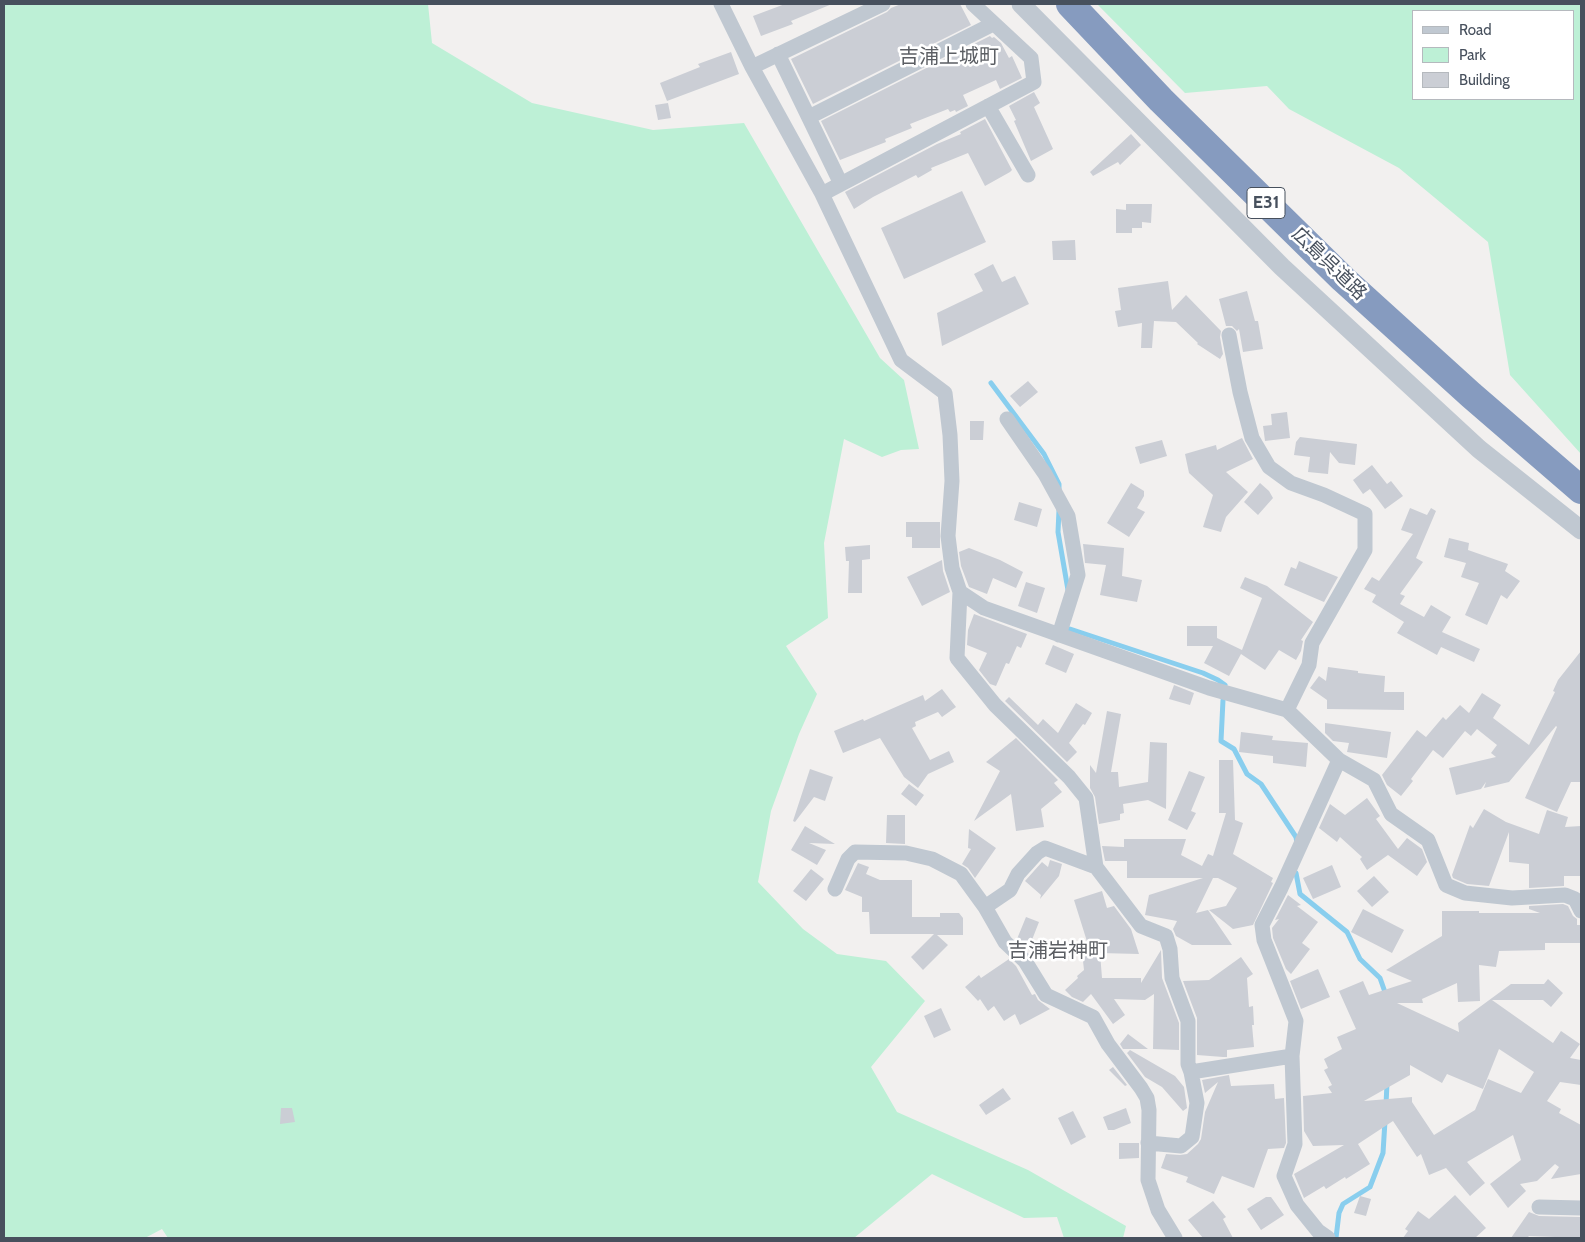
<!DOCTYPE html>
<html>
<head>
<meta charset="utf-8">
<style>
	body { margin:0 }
	#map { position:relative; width:1585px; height:1242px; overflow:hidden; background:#f2f0ef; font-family:Cabin,sans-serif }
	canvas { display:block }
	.frame { position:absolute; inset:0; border:5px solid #47505d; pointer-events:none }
	.legend { position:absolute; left:1412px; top:10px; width:162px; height:90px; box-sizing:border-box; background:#fff; border:1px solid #b5b9be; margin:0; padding:6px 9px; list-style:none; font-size:15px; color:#47505d }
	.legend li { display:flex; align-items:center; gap:10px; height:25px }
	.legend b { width:25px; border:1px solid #b5b9be }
</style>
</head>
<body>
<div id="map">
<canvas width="1585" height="1242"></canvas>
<div class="frame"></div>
<ul class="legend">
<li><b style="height:6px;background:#c0c8d1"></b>Road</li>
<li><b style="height:14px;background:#bdf0d6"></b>Park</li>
<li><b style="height:14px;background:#cbced5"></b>Building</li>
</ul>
</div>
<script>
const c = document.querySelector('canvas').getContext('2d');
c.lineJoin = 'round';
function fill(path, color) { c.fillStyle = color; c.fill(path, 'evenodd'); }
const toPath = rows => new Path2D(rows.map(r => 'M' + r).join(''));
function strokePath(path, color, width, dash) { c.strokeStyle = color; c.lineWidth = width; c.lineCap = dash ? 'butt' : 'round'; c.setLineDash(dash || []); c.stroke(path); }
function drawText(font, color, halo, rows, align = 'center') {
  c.font = font + ' Cabin,"Noto Sans JP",sans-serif'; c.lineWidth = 5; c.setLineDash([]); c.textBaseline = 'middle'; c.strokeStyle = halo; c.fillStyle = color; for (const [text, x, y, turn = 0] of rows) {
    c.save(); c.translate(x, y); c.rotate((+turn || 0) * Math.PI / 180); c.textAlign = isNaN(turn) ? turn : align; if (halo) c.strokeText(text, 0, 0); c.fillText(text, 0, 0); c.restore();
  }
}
const green = toPath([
	[4,4,428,4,432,43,532,103,653,130,744,123,880,358,904,380,919,449,901,450,882,457,844,439,824,543,828,618,786,646,817,694,799,734,771,811,758,882,803,929,837,954,886,961,925,1001,871,1067,897,1112,1028,1170,1126,1226,1123,1238,1064,1238,1057,1217,1024,1218,932,1174,854,1238,168,1238,162,1229,145,1238,4,1238],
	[1097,4,1581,4,1581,454,1510,375,1488,242,1399,168,1289,109,1267,86,1185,93],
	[1414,11,1574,11,1574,99,1414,99]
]);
const stream = toPath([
	[991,383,1044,454,1059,484,1059,491],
	[1059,510,1058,532,1068,590],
	[1070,629,1203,673,1218,680,1225,685],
	[1223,700,1221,741,1234,749,1247,774,1261,784,1296,837,1297,843],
	[1296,873,1300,894,1347,932,1360,959,1380,978,1386,995],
	[1386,1105,1387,1083],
	[1336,1238,1339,1213,1343,1204,1370,1187,1383,1153,1385,1121]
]);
const building = toPath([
	[785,4,832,4,791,21,793,24,761,36,753,16],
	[901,4,960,4,971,25,813,104,791,59,887,12,891,8],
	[990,36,992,38,994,37,1001,43,1009,58,1012,56,1022,78,1000,89,996,80,963,95,968,106,956,112,955,110,950,112,948,109,910,124,912,128,885,139,886,142,840,160,821,121],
	[731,52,739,74,667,101,660,83,700,67,698,64],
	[1034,92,1040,103,1034,107,1053,149,1031,161,1014,121,1016,120,1009,106],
	[668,103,671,118,658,120,655,105],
	[985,119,1012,170,1010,172,985,186,968,153,931,168,932,170,918,178,916,175,873,197,854,209,845,192,937,144,961,134,960,132],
	[1131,134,1141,145,1120,165,1118,162,1093,176,1090,172],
	[962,191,986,242,904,279,881,228],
	[1126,204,1152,204,1151,223,1142,222,1142,228,1132,228,1132,233,1116,233,1116,209,1126,210],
	[1075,240,1076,260,1053,260,1052,241],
	[993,264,1002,282,1015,276,1029,304,942,346,937,313,983,291,974,274],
	[1168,281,1172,310,1186,295,1221,331,1220,337,1223,354,1220,359,1197,344,1198,343,1176,322,1154,321,1152,348,1141,348,1142,323,1118,327,1115,311,1121,310,1118,288],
	[1247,291,1255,321,1258,321,1263,349,1243,352,1239,329,1237,331,1232,326,1226,326,1219,299],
	[1028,381,1038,392,1020,407,1010,396],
	[1287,412,1290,438,1265,441,1263,426,1272,425,1271,414],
	[970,421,984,421,983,440,970,440],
	[1300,437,1357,444,1355,465,1339,463,1330,452,1328,474,1308,472,1310,457,1294,455,1296,442],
	[1242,438,1253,459,1226,472,1248,492,1226,517,1221,532,1203,527,1213,495,1189,473,1185,454,1216,445,1217,450],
	[1162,440,1167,456,1140,464,1135,447],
	[1372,465,1387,484,1391,481,1403,496,1385,509,1370,489,1363,494,1353,480],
	[1131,483,1144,491,1144,496,1137,508,1145,512,1129,537,1107,523],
	[1260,483,1269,491,1273,498,1258,515,1244,502],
	[1019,502,1042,509,1037,527,1014,520],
	[1410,508,1427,515,1431,508,1436,511,1416,558,1423,562,1400,594,1405,596,1400,604,1424,617,1431,605,1451,617,1442,632,1480,649,1474,662,1441,647,1437,655,1397,633,1404,622,1372,602,1376,595,1364,589,1372,577,1379,581,1413,534,1401,530],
	[906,522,940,522,940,548,912,548,912,537,906,537],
	[1449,538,1469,543,1468,550,1508,564,1505,571,1520,581,1507,599,1501,595,1487,625,1465,615,1479,583,1461,577,1466,563,1444,557],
	[1083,544,1124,548,1122,576,1142,580,1137,602,1100,595,1106,565,1085,563],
	[870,545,870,559,862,560,862,593,848,593,849,561,846,561,845,547],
	[969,548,1000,560,1023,572,1016,588,993,578,987,594,969,587,961,566,959,552],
	[942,560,943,571,950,592,922,606,907,577],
	[1299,561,1338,577,1324,602,1284,585,1291,567,1296,569],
	[1245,577,1267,586,1313,622,1301,640,1303,641,1301,651,1296,660,1279,650,1265,670,1241,654,1229,676,1204,663,1213,646,1187,646,1187,626,1217,626,1217,638,1242,650,1262,598,1240,588],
	[1026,582,1045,588,1037,613,1018,606],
	[974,614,1027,634,1021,648,1017,646,1009,664,1006,663,996,686,990,684,979,670,987,653,967,645,968,630],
	[1053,645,1074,654,1066,673,1045,664],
	[1581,651,1581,782,1571,782,1557,812,1525,798,1557,727,1556,726,1509,782,1484,788,1486,782,1481,789,1456,795,1449,768,1496,757,1491,753,1497,745,1477,729,1471,736,1465,731,1443,758,1433,750,1411,779,1413,781,1401,796,1387,785,1382,775,1417,730,1426,737,1443,717,1446,720,1460,705,1469,713,1482,693,1501,705,1493,718,1529,745,1555,692,1553,691,1558,680],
	[1328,667,1358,671,1358,673,1385,676,1384,692,1404,692,1404,710,1327,709,1327,700,1310,688,1319,676,1326,681],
	[1174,685,1194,693,1190,705,1169,699],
	[942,689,956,707,942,717,938,712,915,722,916,726,912,728,930,760,949,751,954,762,928,774,918,788,904,777,880,738,843,753,834,731,863,719,864,721,923,695,925,701],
	[1009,697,1038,725,1043,719,1058,733,1076,703,1092,713,1085,725,1083,724,1069,743,1077,752,1067,762,1005,701],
	[1107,711,1121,714,1111,772,1118,772,1119,787,1148,782,1150,742,1167,743,1166,809,1148,800,1123,804,1124,813,1120,814,1120,820,1099,824,1095,797,1090,788,1090,765,1096,773],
	[1325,723,1391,732,1387,758,1347,752,1349,743,1333,741,1325,733],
	[1241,732,1273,736,1272,740,1308,743,1306,767,1273,763,1273,756,1239,752],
	[1016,738,1058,780,1054,783,1062,792,1041,809,1044,827,1016,831,1011,794,974,821,1000,771,986,762],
	[1219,760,1233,760,1235,820,1243,823,1233,854,1273,878,1271,882,1273,883,1253,925,1233,929,1209,910,1226,906,1237,888,1218,878,1213,878,1196,913,1208,910,1232,945,1192,945,1176,936,1173,929,1177,921,1145,915,1149,895,1203,878,1127,878,1127,861,1105,861,1102,846,1124,847,1124,839,1186,839,1181,855,1202,866,1208,854,1213,856,1226,813,1219,813],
	[810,769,833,777,825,801,814,797,795,822,793,821],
	[1189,771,1205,777,1191,811,1196,813,1187,830,1168,820],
	[909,784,924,795,916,806,901,794],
	[1367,798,1380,816,1376,819,1398,849,1407,838,1422,849,1427,862,1417,876,1388,855,1367,870,1360,859,1362,857,1340,837,1337,842,1319,828,1330,804,1345,815],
	[1484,809,1506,822,1539,834,1547,810,1568,817,1565,827,1581,826,1581,876,1564,876,1564,886,1529,888,1529,864,1509,862,1509,832,1489,886,1467,884,1453,878,1452,875,1470,825,1473,828],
	[887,815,905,815,905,844,886,843],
	[805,826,835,844,809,843,826,850,817,865,791,850],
	[969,829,996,848,975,878,968,868,962,864,971,849,968,848],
	[1050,860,1062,864,1059,876,1040,899,1041,895,1025,881,1042,862,1048,867],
	[858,863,869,867,866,874,880,880,912,880,912,917,940,917,940,913,959,913,963,918,963,935,937,935,948,945,923,970,911,957,934,934,870,934,869,912,862,912,862,897,845,890],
	[1332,865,1341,887,1313,899,1303,878],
	[811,869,824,879,806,901,793,891],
	[1374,876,1389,892,1372,907,1357,891],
	[1102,891,1107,908,1114,906,1131,929,1139,954,1100,953,1102,978,1141,978,1141,983,1161,950,1162,978,1179,1023,1179,1050,1153,1049,1154,994,1145,1000,1114,999,1125,1015,1113,1024,1091,994,1083,1002,1072,997,1065,990,1078,978,1077,976,1084,970,1082,952,1090,951,1074,900],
	[1288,895,1301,905,1297,906,1318,922,1302,943,1310,949,1291,974,1286,969,1273,938,1272,928,1279,919,1275,920],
	[1563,904,1568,906,1573,916,1577,919,1577,925,1581,925,1581,943,1545,943,1545,950,1499,951,1496,967,1479,965,1480,1001,1458,1002,1457,983,1422,999,1423,1003,1397,1003,1459,1032,1458,1023,1511,984,1544,984,1548,979,1563,993,1551,1007,1543,1000,1492,1000,1553,1043,1561,1031,1580,1044,1570,1058,1581,1060,1581,1085,1560,1082,1547,1101,1561,1109,1559,1113,1581,1125,1581,1174,1551,1179,1559,1167,1555,1164,1537,1181,1520,1184,1526,1191,1508,1208,1490,1184,1521,1160,1513,1135,1467,1162,1485,1183,1470,1196,1446,1168,1429,1175,1421,1154,1417,1157,1393,1121,1358,1144,1370,1164,1346,1179,1345,1177,1326,1189,1324,1186,1304,1198,1294,1174,1344,1145,1313,1146,1304,1131,1303,1096,1332,1093,1328,1087,1332,1085,1324,1070,1328,1068,1324,1059,1342,1049,1337,1037,1356,1029,1339,991,1363,981,1369,995,1412,981,1386,970,1442,936,1442,911,1479,911,1479,913,1540,913,1529,909,1529,906],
	[1499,1049,1534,1072,1521,1093,1488,1079,1475,1110,1434,1135,1412,1102,1412,1097,1364,1101,1410,1075,1410,1065,1442,1083,1447,1074,1483,1089],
	[1363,909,1404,930,1392,953,1351,932],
	[1026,917,1039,922,1028,950,1017,939],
	[1241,957,1253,974,1247,978,1249,1007,1253,1006,1254,1025,1252,1025,1254,1047,1227,1050,1227,1057,1223,1057,1197,1055,1197,1018,1183,981,1209,980],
	[1009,959,1016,966,1032,995,1035,994,1038,1000,1050,1009,1020,1025,1015,1014,1004,1021,994,1006,988,1011,980,999,978,1001,965,987,979,975,981,978],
	[1318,969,1330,997,1301,1009,1290,981],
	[941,1008,951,1030,934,1038,924,1016],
	[1128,1034,1148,1049,1123,1049,1120,1044],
	[1130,1050,1175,1076,1184,1087,1187,1108,1183,1111,1162,1087,1145,1077,1127,1053],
	[1113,1067,1127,1085,1125,1086,1109,1070],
	[1229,1075,1231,1086,1274,1084,1275,1099,1284,1098,1286,1143,1284,1148,1268,1149,1254,1188,1222,1176,1214,1194,1186,1182,1188,1177,1161,1168,1166,1154,1180,1155,1187,1154,1198,1144,1201,1139,1205,1112,1218,1082,1205,1093,1202,1080],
	[1003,1088,1011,1099,986,1115,979,1105],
	[281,1108,292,1108,295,1122,280,1124],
	[1126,1108,1131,1123,1114,1130,1108,1130,1103,1117],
	[1073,1111,1086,1137,1071,1145,1058,1118],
	[1119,1143,1139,1143,1139,1158,1119,1159],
	[1455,1195,1486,1228,1475,1238,1403,1238,1408,1231,1405,1229,1418,1211,1429,1219],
	[1360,1196,1371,1199,1366,1216,1354,1213],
	[1266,1197,1271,1197,1284,1215,1261,1230,1247,1209],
	[1213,1201,1226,1217,1223,1219,1233,1238,1203,1238,1188,1220],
	[1529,1212,1539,1216,1581,1217,1581,1238,1529,1236,1527,1238,1511,1238]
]);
const minor = toPath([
	[721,4,752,67,822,194,901,360,945,393,950,435,952,481,948,536,952,568,960,592,957,658,995,705,1069,777,1086,798,1096,867,1141,926,1166,936,1170,949,1172,978,1188,1021,1188,1064,1191,1072],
	[778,54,841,184],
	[752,67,883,4],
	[988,106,1028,175],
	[809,117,993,24],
	[822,194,1034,82,1031,58,973,4],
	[1229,335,1240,392,1252,438,1269,467,1291,483,1324,495,1365,514,1365,550,1312,643,1309,665,1287,710],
	[1007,419,1045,474,1068,516,1078,575,1059,635],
	[960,592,984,608,1209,688,1287,710,1339,760,1374,780,1391,814,1428,840,1446,885,1465,893,1512,898,1565,895,1575,899,1581,911],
	[835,889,848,859,855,852,906,853,932,859,961,874,985,907,1005,942,1025,961,1046,995,1093,1017,1108,1044,1141,1088,1147,1098,1149,1110,1148,1180,1158,1210,1175,1238],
	[985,907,1010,890,1018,874,1037,853,1045,848,1096,867],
	[1148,1143,1181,1146,1192,1137,1197,1103,1191,1072,1292,1056],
	[1539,1207,1581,1208],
	[1328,1238,1318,1231,1297,1205,1284,1176,1295,1144,1292,1056,1296,1021,1264,940,1262,925,1281,888,1339,760]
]);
const tertiary = toPath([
	[1021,4,1282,267,1479,449,1581,530]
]);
const motorway = toPath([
	[1070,4,1161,100,1343,279,1471,395,1581,490]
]);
const shields = [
	[1266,203,38]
];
const shieldNames = [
	["E31",1266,203]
];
const streetNames = [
	["広島呉道路",1329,264,44]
];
const neighbourhoodNames = [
	["吉浦上城町",949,57],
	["吉浦岩神町",1058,951]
];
fill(green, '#bdf0d6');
strokePath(stream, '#89ceee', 5);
fill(building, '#cbced5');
strokePath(minor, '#c0c8d1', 15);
strokePath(tertiary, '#c0c8d1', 19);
strokePath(motorway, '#869bbf', 28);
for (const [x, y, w] of shields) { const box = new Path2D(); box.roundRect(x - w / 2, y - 15.5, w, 31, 4); c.fillStyle = '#fff'; c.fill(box); strokePath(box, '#47505d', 1); }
drawText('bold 18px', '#47505d', null, shieldNames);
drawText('19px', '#47505d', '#fff', streetNames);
drawText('20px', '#5c5f64', '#fff', neighbourhoodNames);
</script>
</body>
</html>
